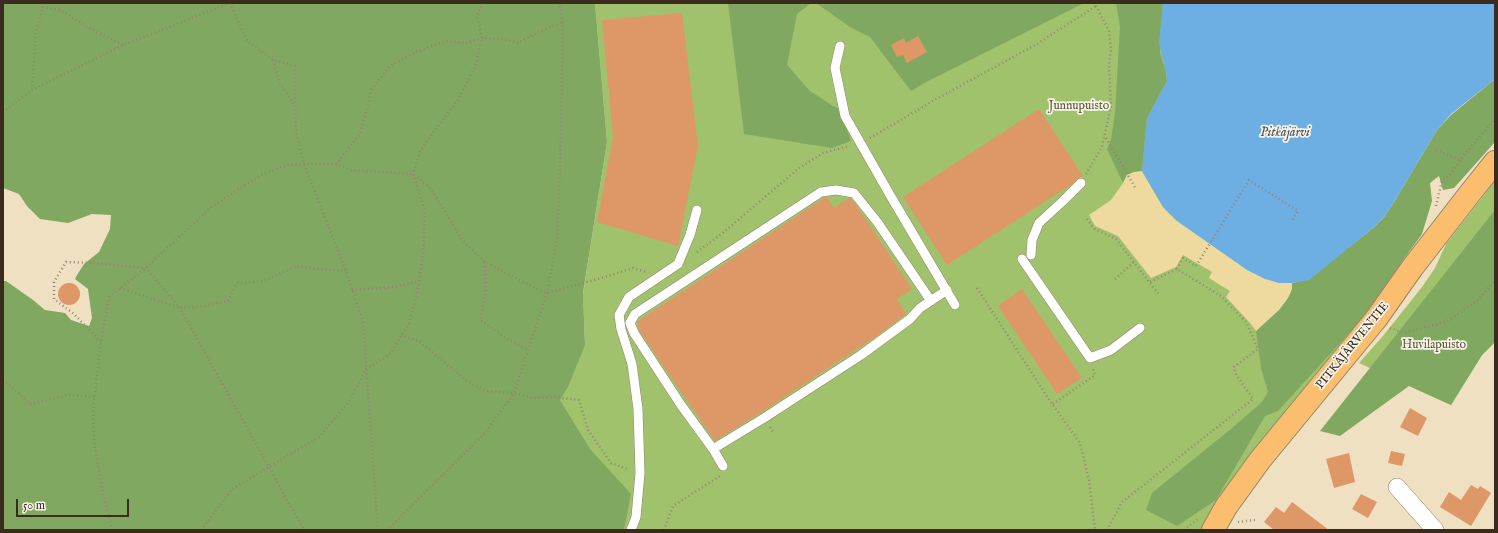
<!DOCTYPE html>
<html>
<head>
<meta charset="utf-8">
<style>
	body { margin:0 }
	#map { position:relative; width:1498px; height:533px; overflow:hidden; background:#eee0c0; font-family:"IM FELL English",serif }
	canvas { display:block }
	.frame { position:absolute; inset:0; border:4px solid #3b2a1e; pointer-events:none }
	.scale { position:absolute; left:16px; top:499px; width:113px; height:18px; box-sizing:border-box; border:2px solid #3b2a1e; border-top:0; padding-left:5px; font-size:12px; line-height:14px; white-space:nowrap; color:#3b2a1e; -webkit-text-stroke:3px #f7f3e8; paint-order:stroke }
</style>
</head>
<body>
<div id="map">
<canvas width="1498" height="533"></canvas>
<div class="frame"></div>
<div class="scale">50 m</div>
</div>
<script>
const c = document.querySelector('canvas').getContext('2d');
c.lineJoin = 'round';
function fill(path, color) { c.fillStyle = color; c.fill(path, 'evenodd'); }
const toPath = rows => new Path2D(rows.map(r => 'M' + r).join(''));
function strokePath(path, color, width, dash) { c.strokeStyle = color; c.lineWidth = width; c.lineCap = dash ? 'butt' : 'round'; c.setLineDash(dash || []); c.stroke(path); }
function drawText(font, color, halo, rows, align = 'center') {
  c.font = font + ' "IM FELL English",serif'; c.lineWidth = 3.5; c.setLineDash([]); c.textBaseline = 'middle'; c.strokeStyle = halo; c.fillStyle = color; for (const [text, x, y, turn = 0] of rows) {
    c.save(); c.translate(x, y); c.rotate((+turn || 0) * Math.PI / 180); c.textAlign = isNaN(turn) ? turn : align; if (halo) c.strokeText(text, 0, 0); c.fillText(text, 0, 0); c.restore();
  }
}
const green = toPath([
	[595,3,1163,3,1167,81,1177,221,1210,244,1279,283,1292,283,1361,320,1202,530,467,530,585,345,583,294,607,142],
	[1495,181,1495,342,1482,355,1451,405,1359,363,1383,336,1422,287,1435,268,1446,244]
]);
const forest = toPath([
	[3,3,595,3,607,142,583,293,585,345,568,387,560,400,590,449,631,494,624,530,3,530,3,281,6,281,33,300,45,310,65,313,71,320,89,326,92,318,88,289,75,279,77,275,84,264,99,252,110,229,111,215,92,214,68,223,40,219,27,206,19,194,3,188],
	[728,3,811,3,797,14,787,65,810,91,833,106,840,109,851,141,832,148,744,134],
	[816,3,1084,3,926,82,911,91,870,37,850,27],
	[1116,3,1163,3,1160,53,1166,72,1167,81,1147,118,1142,171,1134,172,1127,175,1123,183,1107,149,1111,140,1115,113,1120,27],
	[1495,79,1495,142,1454,188,1443,190,1439,176,1430,183,1432,201,1422,234,1399,266,1361,320,1278,411,1265,416,1216,500,1177,526,1146,510,1152,493,1232,428,1262,402,1268,392,1261,368,1256,331,1279,310,1288,298,1292,289,1292,283,1309,279,1373,228,1384,217,1394,202,1437,130,1451,115],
	[1495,210,1495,342,1482,355,1451,405,1409,386,1340,436,1320,431]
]);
const sand = toPath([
	[1142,171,1163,207,1177,221,1224,253,1279,283,1292,283,1292,289,1288,298,1279,310,1256,331,1251,324,1226,297,1230,291,1209,278,1212,272,1183,255,1176,267,1151,278,1118,236,1095,226,1089,215,1111,200,1123,183,1127,175,1134,172]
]);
const water = toPath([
	[1163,3,1495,3,1495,79,1451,114,1437,130,1394,202,1384,217,1373,228,1309,280,1292,283,1279,283,1265,279,1247,270,1177,221,1163,207,1142,171,1147,118,1167,81,1166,72,1159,43]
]);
const building = toPath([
	[682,13,698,146,678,246,597,222,613,137,602,20],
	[918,36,927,52,907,63,903,55,897,57,891,45,904,38,906,43],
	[1039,109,1083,176,1077,179,1072,184,947,265,903,197],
	[827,197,834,208,849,198,851,199,856,205,912,289,897,299,906,314,877,336,760,413,715,441,655,354,639,330,637,323,638,321,824,198],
	'58 294a11 11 0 1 1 22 0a11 11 0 1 1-22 0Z',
	[1022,289,1082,378,1057,394,998,306],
	[1410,408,1427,418,1418,436,1400,427],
	[1391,451,1405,454,1402,466,1388,463],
	[1349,453,1355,482,1334,488,1326,459],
	[1471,485,1478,489,1480,486,1491,493,1471,526,1440,507,1449,492,1461,500],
	[1361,494,1377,502,1368,518,1352,509],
	[1292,502,1329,530,1274,530,1264,522,1276,507,1284,513]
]);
const path = toPath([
	[41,3,43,7],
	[230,3,247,41,272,59,295,66,295,103,296,131,304,164,346,271,363,321,378,530],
	[273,60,279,82,294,103],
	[32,90,36,30,43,7,60,10,91,29,123,45],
	[3,112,32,90,123,45,230,3],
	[870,138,938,98,1037,44,1096,6],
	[1106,138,1136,189],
	[1436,150,1460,160],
	[336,164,360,134,372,89,390,66,418,51,446,41,466,43,482,38,503,39,518,43,536,33,563,22],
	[1086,174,1102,147,1111,106,1109,65,1111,50,1109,31,1096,6,1096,3],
	[1436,206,1442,181,1451,174,1456,166,1470,148,1495,119],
	[1087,219,1095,229,1116,239,1160,296],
	[697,252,724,232,799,168,823,153,849,146],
	[485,262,486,292,480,320,509,340,528,350],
	[1177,269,1183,258,1196,266,1249,180,1298,211,1291,222],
	[1115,279,1134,262],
	[120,288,180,308,204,306,228,301,237,283,263,281,297,266,318,269,346,271],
	[977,288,1048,398,1080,443,1089,480,1095,530],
	[352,290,394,287,419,281],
	[1390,328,1404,333,1445,322,1460,313,1479,299,1495,280],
	[401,335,420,342,467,381,486,391,514,393,534,398,555,397,579,400,588,430,611,463,628,469],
	[101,342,74,314,54,299,54,282,66,262,95,263,146,268,180,308,304,530],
	[3,380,31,404,68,395,94,397],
	[1053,404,1095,375,1093,369],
	[770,427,773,432],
	[1238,522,1255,520],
	[112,530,103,493,94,441,93,411,101,342,109,297,146,268,210,208,261,175,287,165,304,164,336,164,351,170,413,174,431,189,463,241,485,262,533,287,547,293,605,277,633,268,646,272],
	[201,530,232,489,319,437,350,401,366,369,389,355,409,324,418,288,423,254,425,211,413,174,420,152,430,136,458,100,475,67,482,38,477,16,483,3],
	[387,530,485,433,514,393,547,293,557,239,561,136,563,22,559,3],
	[664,530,673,506,720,476],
	[1107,530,1122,502,1253,399,1235,373,1234,367,1258,349,1246,322,1221,296,1177,269,1150,282],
	[1184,530,1198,519]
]);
const service = toPath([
	[840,46,835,68,845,116,890,195,955,305],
	[1031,255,1032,240,1039,223,1063,201,1081,183],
	[1022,259,1090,358,1111,350,1140,328],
	[713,449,681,405,634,333,630,323,635,314,821,192,836,190,854,193,878,223,931,301],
	[723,466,713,449,764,418,861,355,910,319,920,308,947,290],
	[631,530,636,517,640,473,638,409,632,364,621,329,619,315,629,297,678,264,690,235,697,210]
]);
const minor = toPath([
	[1397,487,1435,530]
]);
const primary = toPath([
	[1213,530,1226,507,1260,460,1376,319,1412,268,1471,192,1495,162]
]);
const parkNames = [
	["Junnupuisto",1079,107],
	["Huvilapuisto",1434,346]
];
const streetNames = [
	["PITKÄJÄRVENTIE",1353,346,-51]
];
const waterNames = [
	["Pitkäjärvi",1285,133]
];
fill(green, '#a0c26c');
fill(forest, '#80a860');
fill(sand, '#eeda9e');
fill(water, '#6dafe2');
fill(building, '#de9767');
strokePath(service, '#94856f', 10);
strokePath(minor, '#94856f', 18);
strokePath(primary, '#94856f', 24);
strokePath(path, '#94856f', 2.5, [1, 3]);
strokePath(service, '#fff', 9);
strokePath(minor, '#fff', 17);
strokePath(primary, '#fabe6e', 22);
drawText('12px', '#595835', '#f7f3e8', parkNames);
drawText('12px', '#3b2a1e', '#f7f3e8', streetNames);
drawText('italic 13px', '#4a5259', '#f7f3e8', waterNames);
</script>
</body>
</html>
